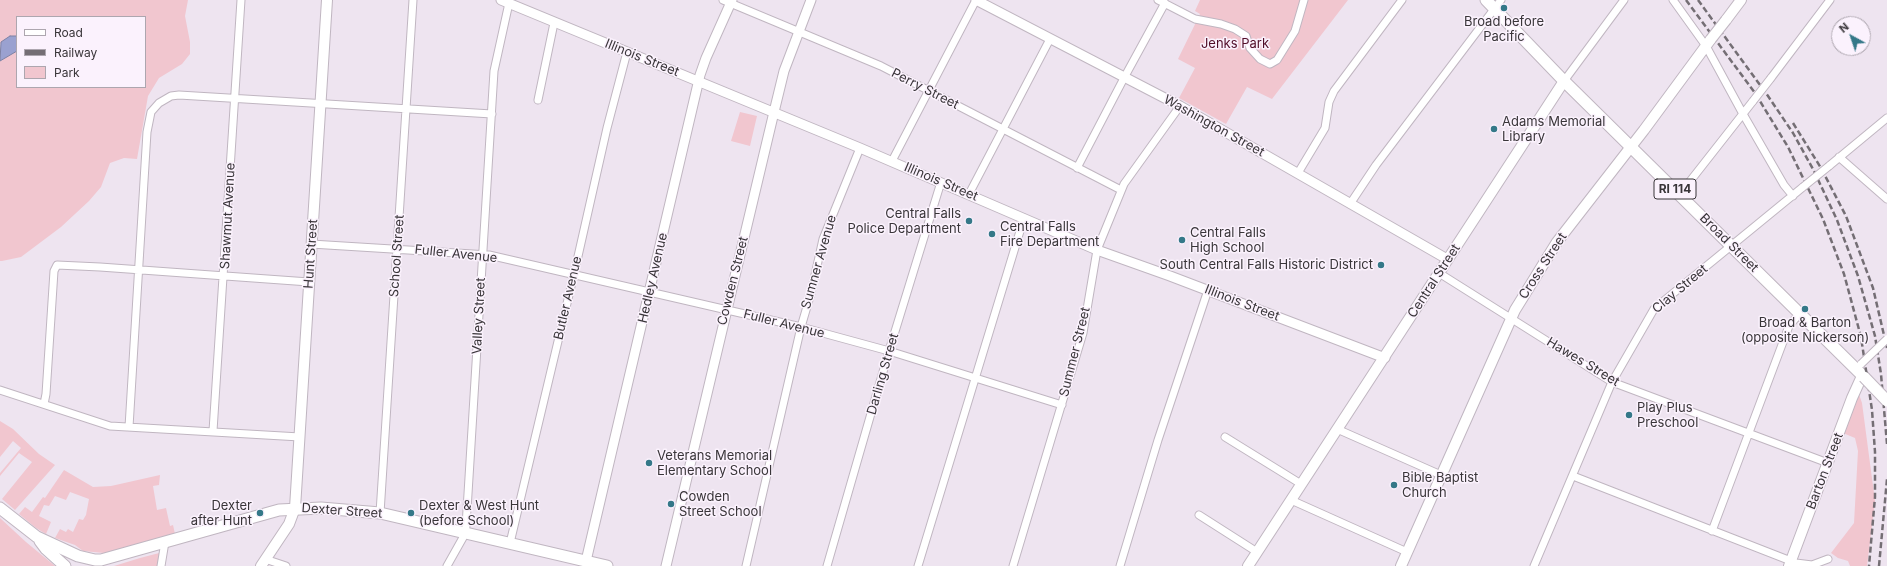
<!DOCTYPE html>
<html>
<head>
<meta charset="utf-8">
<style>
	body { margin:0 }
	#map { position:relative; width:1887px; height:566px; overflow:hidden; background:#eee4f0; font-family:Inter,sans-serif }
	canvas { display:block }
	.legend { position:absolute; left:16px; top:16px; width:130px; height:72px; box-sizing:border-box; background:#fbf2fd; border:1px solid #ada6af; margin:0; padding:5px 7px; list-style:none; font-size:12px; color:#393539 }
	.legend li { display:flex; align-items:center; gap:8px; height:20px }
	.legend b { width:20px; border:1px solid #ada6af }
	.north { position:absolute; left:1831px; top:16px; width:40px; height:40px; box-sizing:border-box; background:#fbf2fd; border:1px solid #ada6af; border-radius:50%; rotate:320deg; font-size:11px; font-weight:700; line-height:16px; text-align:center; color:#393539 }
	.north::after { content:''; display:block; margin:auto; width:14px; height:18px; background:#347888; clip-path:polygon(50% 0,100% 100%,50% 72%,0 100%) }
</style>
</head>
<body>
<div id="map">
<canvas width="1887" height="566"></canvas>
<ul class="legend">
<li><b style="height:5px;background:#fff"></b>Road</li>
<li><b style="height:5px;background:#746e74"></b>Railway</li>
<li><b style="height:11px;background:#f1c6cf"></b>Park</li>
</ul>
<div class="north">N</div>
</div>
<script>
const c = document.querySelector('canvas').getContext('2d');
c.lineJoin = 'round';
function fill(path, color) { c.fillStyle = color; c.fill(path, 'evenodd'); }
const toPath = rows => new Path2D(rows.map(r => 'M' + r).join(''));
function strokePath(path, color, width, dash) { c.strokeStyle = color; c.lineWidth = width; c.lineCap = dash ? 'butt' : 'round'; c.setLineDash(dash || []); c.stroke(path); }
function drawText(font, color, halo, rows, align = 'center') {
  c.font = font + ' Inter,sans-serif'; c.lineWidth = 3; c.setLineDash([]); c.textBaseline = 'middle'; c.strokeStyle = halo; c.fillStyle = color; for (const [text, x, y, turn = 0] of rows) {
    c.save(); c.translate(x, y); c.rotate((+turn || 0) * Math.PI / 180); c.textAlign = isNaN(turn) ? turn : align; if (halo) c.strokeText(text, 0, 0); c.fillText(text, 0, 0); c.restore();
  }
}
const green = toPath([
	[0,0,188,0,185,16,190,42,190,54,182,64,159,78,148,96,137,159,124,158,110,163,101,187,89,201,61,227,21,257,2,261,0,261,0,61,17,51,17,87,145,87,145,17,17,17,17,36,10,36,0,44],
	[1200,0,1348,0,1272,99,1247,87,1226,124,1179,98,1195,68,1178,59,1200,14,1195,11],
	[740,112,757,116,750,146,731,141],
	[1854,380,1862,403,1875,501,1867,566,1850,566,1848,561,1838,558,1831,553,1854,523,1858,451,1855,438,1838,431],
	[0,421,13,429,39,454,55,465,15,510,2,499,32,462,19,453,0,476,0,473,21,448,13,441,0,457],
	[64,470,93,487,111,486,160,475,159,485,153,486,157,510,166,508,170,526,173,525,175,534,104,553,83,551,75,545,55,538,60,529,66,532,68,529,73,532,79,519,83,520,86,515,89,499,70,492,66,500,55,496,49,506,44,505,39,516,51,522,46,534,36,528,19,514,25,507,32,512,43,497,45,498],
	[0,518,26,542,55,566,0,566],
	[163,552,161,566,114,566,140,558]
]);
const water = toPath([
	[10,36,17,36,17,51,0,61,1,42,10,36]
]);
const minor = toPath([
	[723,0,881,66,1121,190],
	[1158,0,1195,19,1221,24,1235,29,1246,36,1250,48,1260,59,1270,64,1277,60,1295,31,1304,0],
	[1673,0,1706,46,1743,114,1784,185,1793,196],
	[1771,78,1830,0],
	[1564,81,1624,0],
	[538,100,554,23],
	[1839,157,1887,199],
	[892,161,976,0],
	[1829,166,1887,118],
	[1077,168,1124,78,1165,3],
	[1298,173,1325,128,1329,102,1334,91,1402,0],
	[969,194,1050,39],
	[1680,194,1753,101],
	[1350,204,1376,165,1501,0],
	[311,244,489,255,801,327,889,351,1062,405],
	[1439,273,1612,382,1828,463],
	[0,390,110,426,300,437],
	[44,404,46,394,54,271,57,265,100,267,309,282],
	[129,427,147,132,151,112,159,103,171,96,179,95,492,114],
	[1337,429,1441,475],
	[213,431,241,0],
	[1225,437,1301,484],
	[1573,476,1796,563,1812,565,1828,559],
	[1291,500,1407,552],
	[380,513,413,0],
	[1199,515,1257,552],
	[1712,531,1789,326,1800,313],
	[510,543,574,274,607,128,627,52],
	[265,559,286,566],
	[161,566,165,542],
	[447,566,465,534,466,526,494,71,509,3],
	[746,566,801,327,811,293,823,239,860,148],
	[827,566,889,351,941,182],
	[918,566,1024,218],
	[1013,566,1083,333,1097,250,1124,184,1180,106],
	[1120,566,1158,440,1208,290],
	[1534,566,1612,382,1654,309,1803,187]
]);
const tertiary = toPath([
	[501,0,860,148,1097,250,1170,276,1385,358],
	[976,0,1180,106,1447,259],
	[586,561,700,75,706,58,732,0],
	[666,566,774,112,784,71,811,0]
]);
const secondary = toPath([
	[1726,20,1741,0],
	[261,566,289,524,295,508,327,0],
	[1248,566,1564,81],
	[1401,566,1515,310,1557,242,1644,130,1711,39],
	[1789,566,1852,398,1862,376]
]);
const primary = toPath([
	[1486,0,1564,81,1864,377],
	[0,508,37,537,78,556,95,560,101,560,165,542,279,510,321,508,380,513,607,566],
	[40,541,46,549,65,566]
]);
const rail = toPath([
	[1686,0,1755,93,1788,147,1823,219,1844,274,1861,337,1872,410,1875,452,1875,497,1869,566],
	[1698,0,1768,96,1793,133,1814,171,1837,220,1858,276,1875,336,1881,374,1887,444],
	[1793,123,1821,168,1846,216,1873,288,1887,348],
	[1879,566,1887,479]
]);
const minorBridge = toPath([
	[1753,101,1771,78],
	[1803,187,1829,166],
	[1861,364,1887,339]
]);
const secondaryBridge = toPath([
	[1711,39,1726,20]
]);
const primaryBridge = toPath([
	[1864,377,1887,401]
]);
const markers = [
	[1504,8,4,"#347888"],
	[1494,129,4,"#347888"],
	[969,221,4,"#347888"],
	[992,234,4,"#347888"],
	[1182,240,4,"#347888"],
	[1381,265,4,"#347888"],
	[1805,309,4,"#347888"],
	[1629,415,4,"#347888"],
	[649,463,4,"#347888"],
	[1394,485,4,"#347888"],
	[671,504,4,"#347888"],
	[260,513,4,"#347888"],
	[411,513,4,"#347888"]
];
const shields = [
	[1675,189,42]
];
const shieldNames = [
	["RI 114",1675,189]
];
const poiNames = [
	["Broad before",1504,22,"center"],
	["Pacific",1504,37,"center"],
	["Adams Memorial",1502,122],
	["Library",1502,137],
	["Central Falls",961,214,"right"],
	["Police Department",961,229,"right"],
	["Central Falls",1000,227],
	["Fire Department",1000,242],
	["Central Falls",1190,233],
	["High School",1190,248],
	["South Central Falls Historic District",1373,265,"right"],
	["Broad & Barton",1805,323,"center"],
	["(opposite Nickerson)",1805,338,"center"],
	["Play Plus",1637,408],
	["Preschool",1637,423],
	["Veterans Memorial",657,456],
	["Elementary School",657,471],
	["Bible Baptist",1402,478],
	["Church",1402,493],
	["Cowden",679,497],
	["Street School",679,512],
	["Dexter",252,506,"right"],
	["after Hunt",252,521,"right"],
	["Dexter & West Hunt",419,506],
	["(before School)",419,521]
];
const parkNames = [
	["Jenks Park",1235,44]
];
const streetNames = [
	["Illinois Street",642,58,22],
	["Perry Street",925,89,27],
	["Washington Street",1214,126,29],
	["Illinois Street",941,182,23],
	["Shawmut Avenue",228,216,-87],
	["Broad Street",1729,243,45],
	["Hunt Street",311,254,-86],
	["Fuller Avenue",456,254,6],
	["School Street",397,256,-86],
	["Sumner Avenue",819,262,-74],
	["Cross Street",1543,266,-57],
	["Hedley Avenue",653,278,-77],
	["Cowden Street",733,281,-76],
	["Central Street",1434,281,-57],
	["Clay Street",1680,289,-40],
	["Butler Avenue",568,298,-77],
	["Illinois Street",1242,303,21],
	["Valley Street",479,316,-87],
	["Fuller Avenue",784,324,14],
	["Summer Street",1075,352,-76],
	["Hawes Street",1583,362,31],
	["Darling Street",883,374,-74],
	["Barton Street",1825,471,-69],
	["Dexter Street",342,511,4]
];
fill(green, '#f1c6cf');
fill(water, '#9aa1d0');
strokePath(water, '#7d81a3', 1);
strokePath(minor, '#c0b6c1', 9);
strokePath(tertiary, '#c0b6c1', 11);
strokePath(secondary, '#c0b6c1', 12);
strokePath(primary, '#c0b6c1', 13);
strokePath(minor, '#fff', 7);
strokePath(tertiary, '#fff', 9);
strokePath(secondary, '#fff', 10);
strokePath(primary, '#fff', 11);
strokePath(rail, '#746e74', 2.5, [6, 3]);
strokePath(minorBridge, '#c0b6c1', 9, []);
strokePath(secondaryBridge, '#c0b6c1', 12, []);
strokePath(primaryBridge, '#c0b6c1', 13, []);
strokePath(minorBridge, '#fff', 7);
strokePath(secondaryBridge, '#fff', 10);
strokePath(primaryBridge, '#fff', 11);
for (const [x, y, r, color] of markers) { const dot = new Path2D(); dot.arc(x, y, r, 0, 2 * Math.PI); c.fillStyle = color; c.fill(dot); strokePath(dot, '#fbf2fd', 1.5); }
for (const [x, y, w] of shields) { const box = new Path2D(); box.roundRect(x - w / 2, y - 10, w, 20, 3); c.fillStyle = '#fbf2fd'; c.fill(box); strokePath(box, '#393539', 1); }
drawText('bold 12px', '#393539', null, shieldNames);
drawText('13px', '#393539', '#fbf2fd', poiNames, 'left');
drawText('13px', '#500d27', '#fbf2fd', parkNames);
drawText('13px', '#393539', '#fbf2fd', streetNames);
</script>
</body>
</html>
